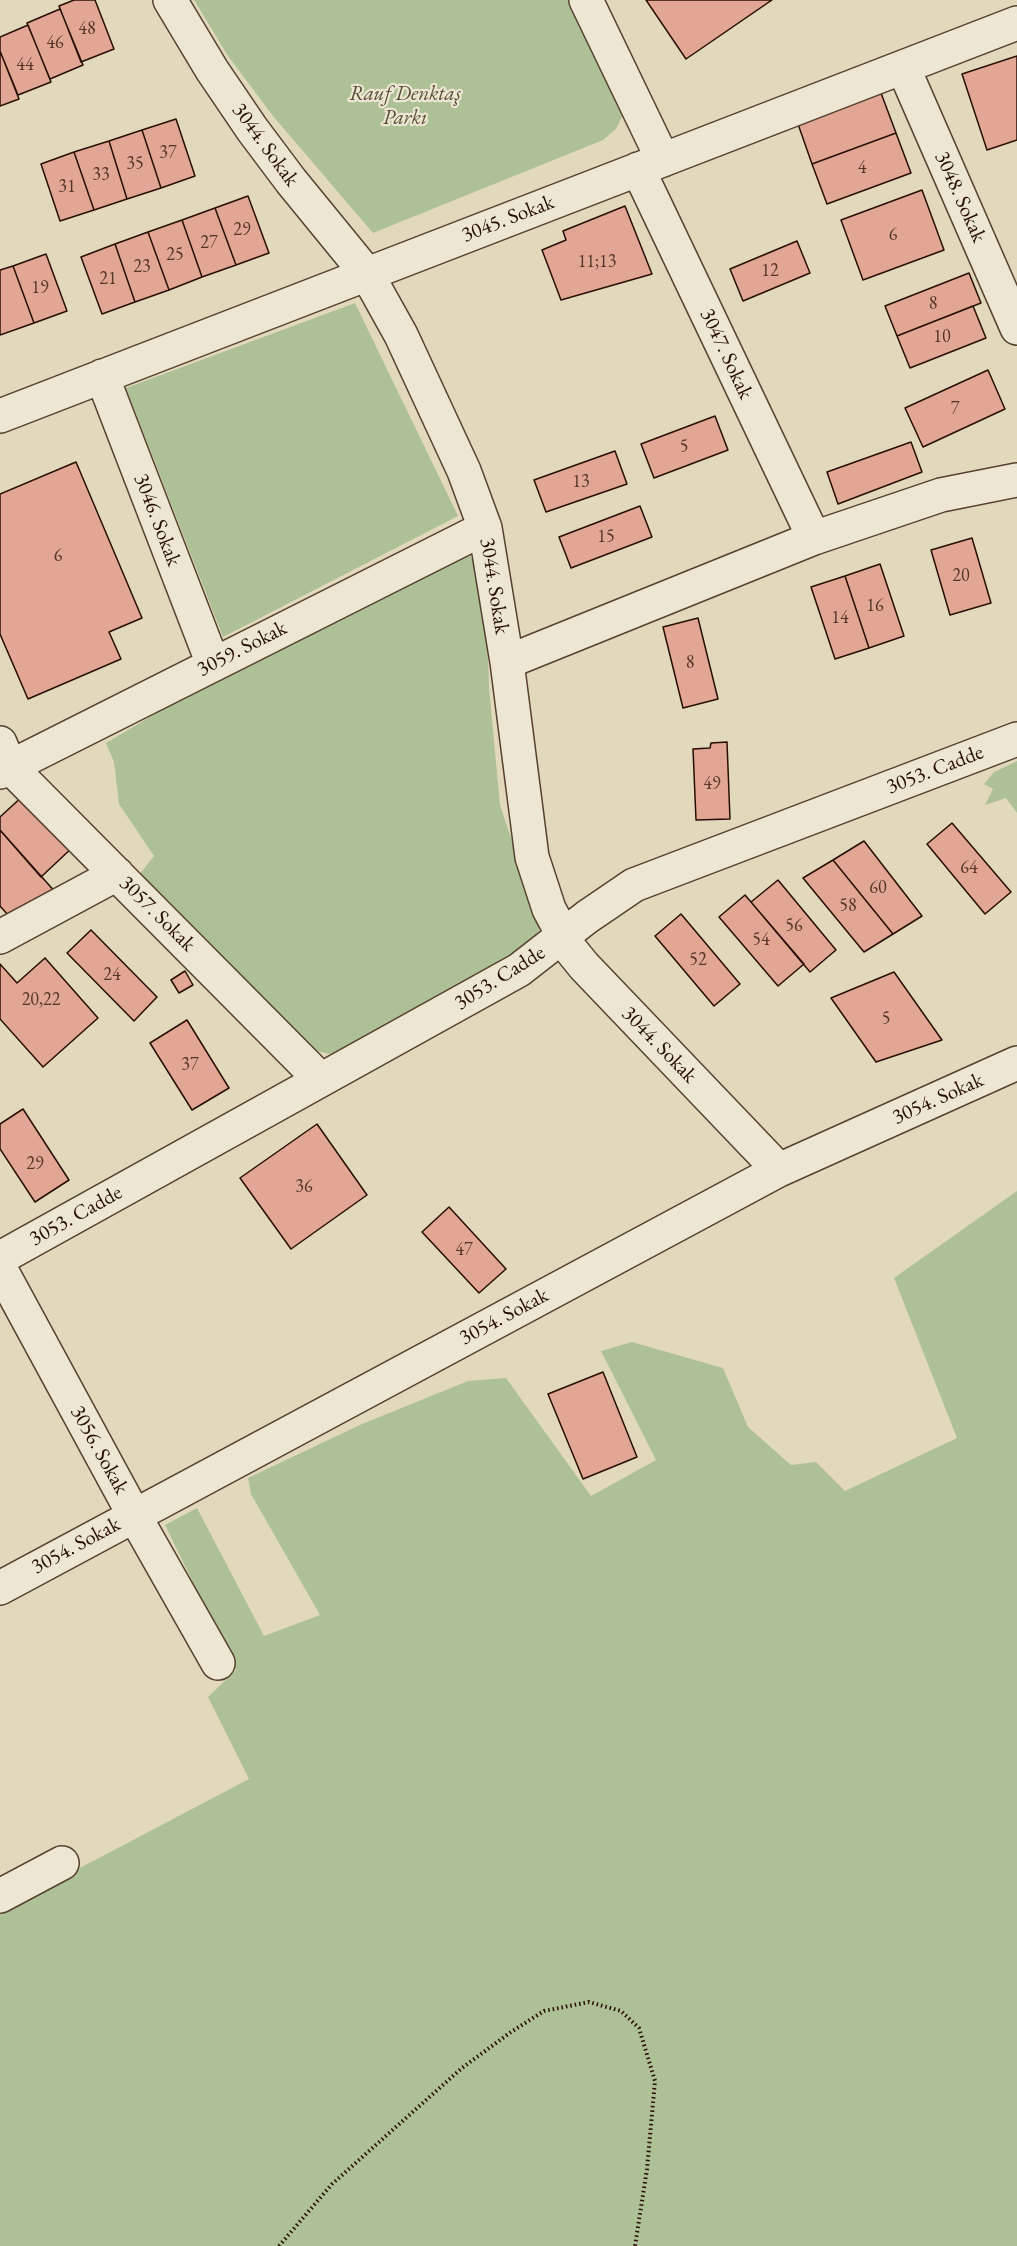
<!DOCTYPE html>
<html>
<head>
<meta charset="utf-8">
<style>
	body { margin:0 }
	canvas { display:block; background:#e2d9bc }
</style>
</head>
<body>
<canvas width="1017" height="2246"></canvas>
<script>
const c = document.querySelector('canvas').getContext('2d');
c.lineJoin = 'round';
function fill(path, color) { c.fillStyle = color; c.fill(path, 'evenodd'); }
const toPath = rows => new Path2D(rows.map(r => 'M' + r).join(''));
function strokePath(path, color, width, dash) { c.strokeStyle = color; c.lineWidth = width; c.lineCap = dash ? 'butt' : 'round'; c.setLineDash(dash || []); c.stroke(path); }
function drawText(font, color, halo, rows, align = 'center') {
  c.font = font + ' "EB Garamond",serif'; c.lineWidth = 4.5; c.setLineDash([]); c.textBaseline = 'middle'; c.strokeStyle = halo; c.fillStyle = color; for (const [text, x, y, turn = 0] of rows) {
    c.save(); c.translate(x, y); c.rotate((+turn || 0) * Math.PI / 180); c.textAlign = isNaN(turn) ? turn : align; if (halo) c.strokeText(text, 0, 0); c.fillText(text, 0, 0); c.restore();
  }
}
const green = toPath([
	[194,0,573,0,620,97,622,117,616,129,603,140,373,233,273,116,228,56],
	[355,303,458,516,223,637,126,388],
	[460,551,470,555,477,571,487,630,489,687,500,805,539,922,539,934,516,962,343,1057,317,1051,139,875,154,856,119,804,114,762,106,743,221,675],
	[1017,761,1017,813,1006,798,985,805,993,789,984,784,994,772],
	[1017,1191,1017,2246,0,2246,0,1910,249,1779,208,1697,236,1670,165,1525,197,1508,264,1636,320,1615,251,1494,248,1478,362,1424,468,1381,506,1378,591,1496,656,1460,601,1351,632,1342,723,1368,748,1427,791,1465,816,1462,845,1491,957,1438,894,1278]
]);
const building = toPath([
	[74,0,95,0,114,49,81,62,59,6,74,0],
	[646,0,772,0,686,59,646,0],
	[60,9,83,65,50,79,27,23,60,9],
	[28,25,51,82,18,95,0,51,0,37,28,25],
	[0,51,19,99,0,106,0,51],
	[1017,56,1017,140,987,150,962,74,1017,56],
	[881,93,896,133,812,164,798,124,881,93],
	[176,119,195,176,161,188,142,130,176,119],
	[142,130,161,188,127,199,109,141,142,130],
	[896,133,911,173,827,204,812,164,896,133],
	[109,141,127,199,94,210,74,152,109,141],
	[74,152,94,210,60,221,41,164,74,152],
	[922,190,944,250,863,280,841,220,922,190],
	[248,196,269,253,236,265,215,208,248,196],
	[625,206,652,274,561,300,542,250,566,240,563,231,625,206],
	[215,208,236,265,202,277,182,220,215,208],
	[182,220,202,277,169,290,148,232,182,220],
	[148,232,169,290,135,302,115,244,148,232],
	[797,241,810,273,743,301,730,269,797,241],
	[115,244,135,302,102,314,81,257,115,244],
	[46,254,67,311,34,323,13,266,46,254],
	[13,266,34,323,0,335,0,270,13,266],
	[969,273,981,303,897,336,885,306,969,273],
	[973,306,986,338,910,368,897,336,973,306],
	[988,370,1005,409,923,447,905,408,988,370],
	[715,416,728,450,654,478,641,444,715,416],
	[911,442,922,472,838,504,827,472,911,442],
	[615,451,627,484,546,512,534,480,615,451],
	[76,462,142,618,109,632,121,659,28,699,0,634,0,494,76,462],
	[640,506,652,537,571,568,559,537,640,506],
	[972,538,991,603,950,615,931,550,972,538],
	[880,564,904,636,869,648,845,576,880,564],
	[845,576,869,648,835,659,811,587,845,576],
	[698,618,718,699,683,708,663,627,698,618],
	[727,742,730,819,696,820,693,749,710,748,711,743,727,742],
	[25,794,74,846,41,877,0,830,0,817,25,794],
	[952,823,1011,892,985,914,927,844,952,823],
	[0,830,57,894,8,915,0,906,0,830],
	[864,841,922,916,893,934,833,860,864,841],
	[833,860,893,934,864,952,803,878,833,860],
	[778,880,836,950,810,972,751,902,778,880],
	[745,895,804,964,778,986,719,917,745,895],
	[681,914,740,984,714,1006,655,936,681,914],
	[91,930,157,997,134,1021,67,953,91,930],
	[45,958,98,1018,43,1067,0,1019,0,964,17,983,45,958],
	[185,971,193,985,179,993,171,980,185,971],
	[894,972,942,1040,876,1062,831,998,894,972],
	[187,1020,229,1088,192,1110,150,1043,187,1020],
	[23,1109,69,1180,35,1202,0,1149,0,1124,23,1109],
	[317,1124,367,1195,291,1249,240,1178,317,1124],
	[449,1207,506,1269,479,1293,422,1232,449,1207],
	[603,1372,637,1457,583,1479,548,1394,603,1372]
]);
const path = toPath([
	[279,2246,332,2184,462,2068,511,2032,544,2011,589,2002,621,2011,639,2028,655,2081,647,2169,635,2246]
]);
const street = toPath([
	[170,0,212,70,252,129,291,181,367,274,401,335,464,471,485,528,507,662,532,857,549,909,571,950,584,966,779,1170],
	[586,0,663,160],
	[903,67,1017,328],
	[638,169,814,538],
	[102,376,213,664],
	[0,416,1017,23],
	[507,662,814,538,941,495,1017,480],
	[0,743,10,767,321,1080],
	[0,772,485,528],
	[0,937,117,874],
	[0,1258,519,970,587,917,634,885,1017,739],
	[0,1268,134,1515,218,1663],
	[0,1588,779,1170,1017,1063],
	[0,1896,62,1863]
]);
const numberNames = [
	["48",87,29],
	["46",55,43],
	["44",25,65],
	["37",168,153],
	["35",135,164],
	["4",862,168],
	["33",101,175],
	["31",67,187],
	["29",242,230],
	["6",893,235],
	["27",209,243],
	["25",175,255],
	["11;13",597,262],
	["23",142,267],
	["12",770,271],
	["21",108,279],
	["19",40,288],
	["8",933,304],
	["10",942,337],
	["7",955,409],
	["5",684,447],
	["13",581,482],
	["15",606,537],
	["6",58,556],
	["20",961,576],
	["16",875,606],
	["14",840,618],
	["8",690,663],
	["49",712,784],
	["64",969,868],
	["60",878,888],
	["58",848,906],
	["56",794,926],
	["54",761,940],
	["52",698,960],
	["24",112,975],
	["20,22",41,1000],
	["5",886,1019],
	["37",190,1065],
	["29",35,1164],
	["36",304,1187],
	["47",464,1250]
];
const parkNames = [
	["Rauf Denktaş",405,94],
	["Parkı",405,118]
];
const streetNames = [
	["3044. Sokak",265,145,54],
	["3048. Sokak",960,197,66],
	["3045. Sokak",508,219,-21],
	["3047. Sokak",726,354,65],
	["3046. Sokak",157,520,69],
	["3044. Sokak",494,586,81],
	["3059. Sokak",242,649,-27],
	["3053. Cadde",935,770,-21],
	["3057. Sokak",157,914,45],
	["3053. Cadde",500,978,-32],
	["3044. Sokak",659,1045,46],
	["3054. Sokak",938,1099,-24],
	["3053. Cadde",76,1216,-29],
	["3054. Sokak",504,1317,-28],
	["3056. Sokak",99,1450,61],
	["3054. Sokak",76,1546,-28]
];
fill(green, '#aec095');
fill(building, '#e1a794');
strokePath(building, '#280e01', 1.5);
strokePath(street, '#564130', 36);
strokePath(path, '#280e01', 4, [1.5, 3]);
strokePath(street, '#ece6d3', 33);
drawText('18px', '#563426', null, numberNames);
drawText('italic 21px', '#574c35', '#ece6d3', parkNames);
drawText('21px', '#280e01', '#ece6d3', streetNames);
</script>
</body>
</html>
